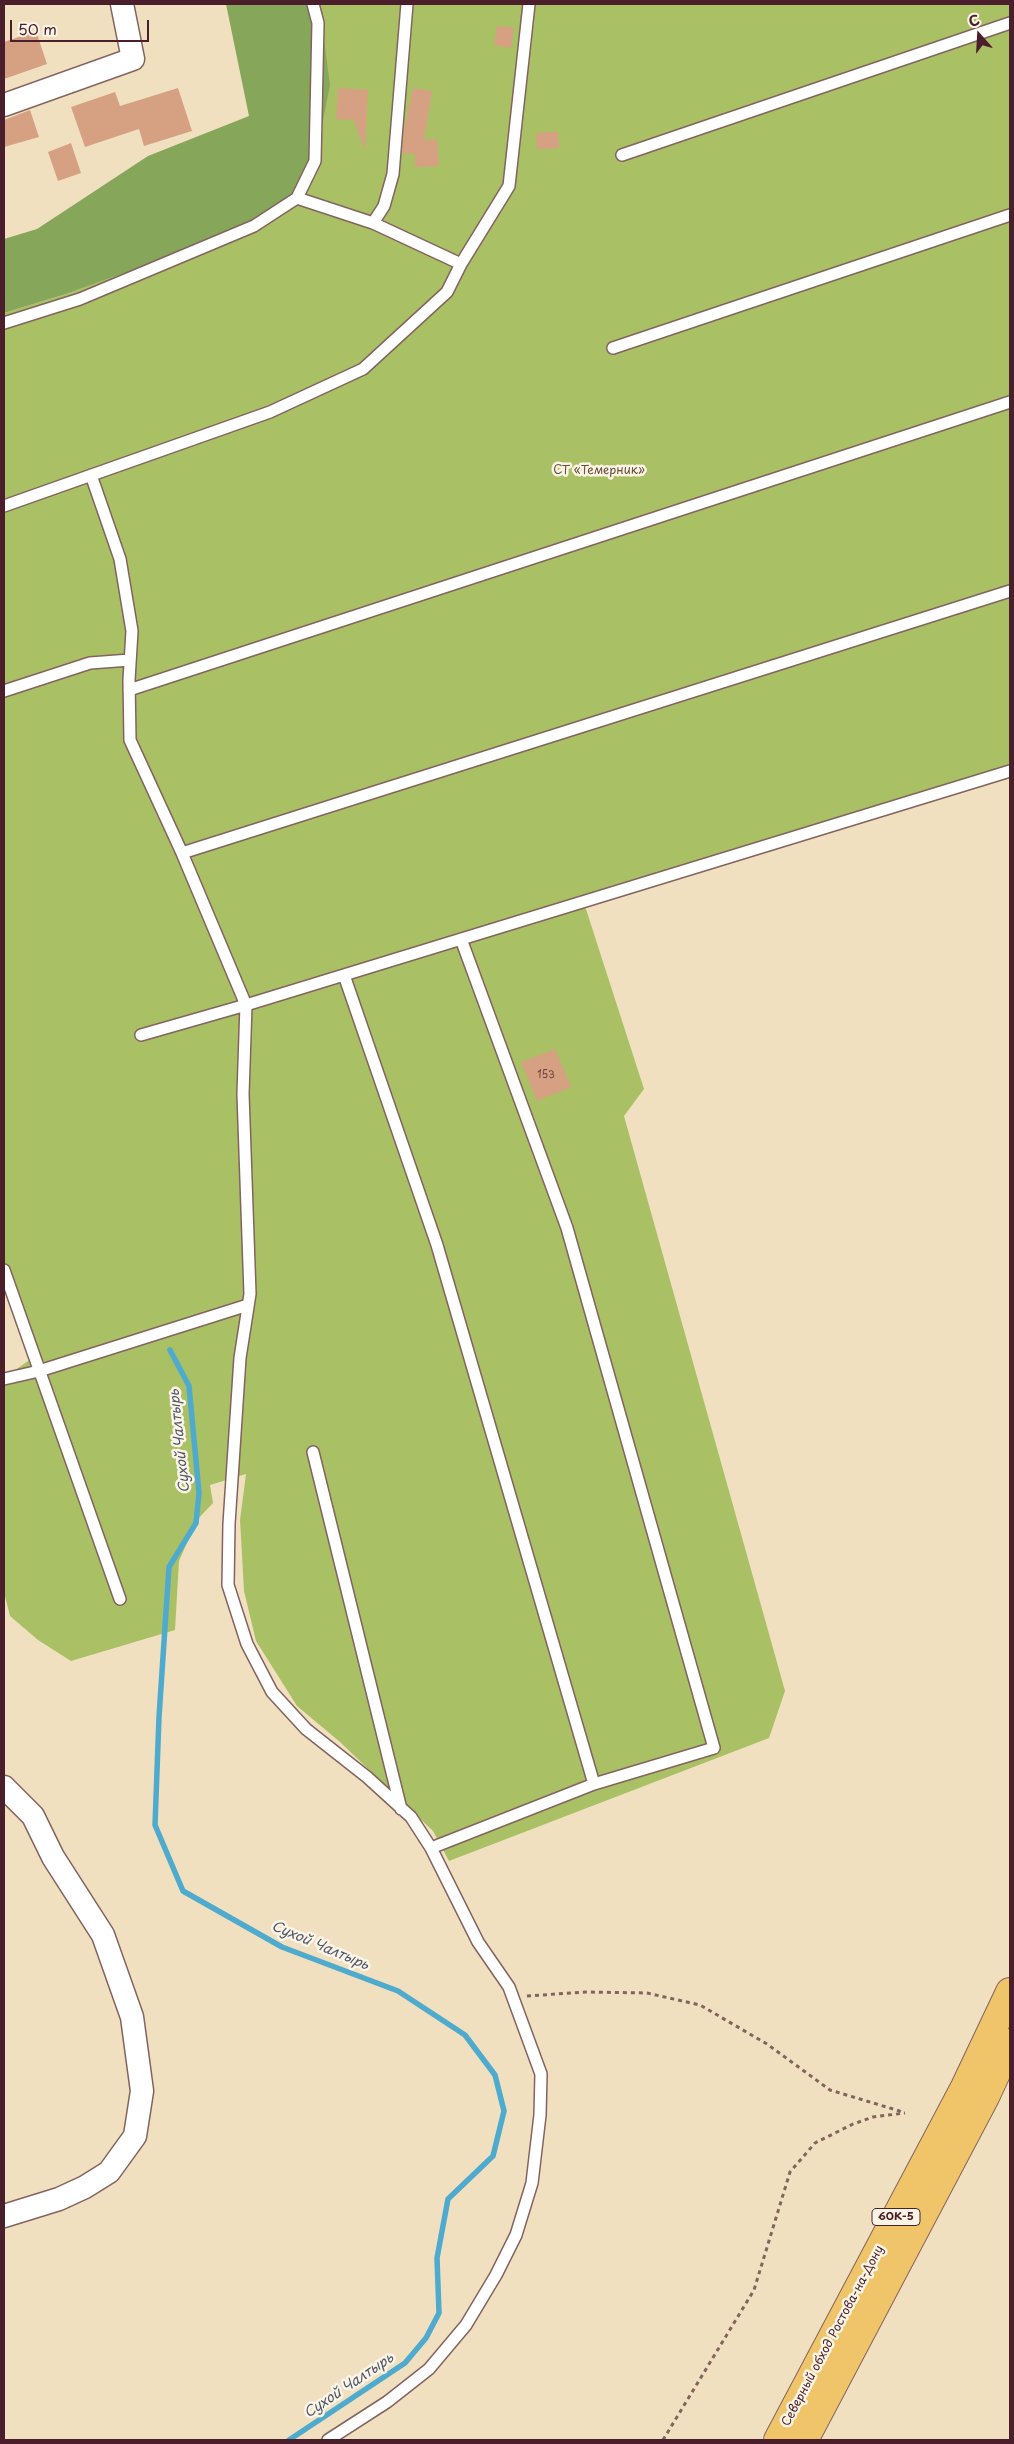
<!DOCTYPE html>
<html>
<head>
<meta charset="utf-8">
<style>
	body { margin:0 }
	#map { position:relative; width:1014px; height:2444px; overflow:hidden; background:#f1e0c0; font-family:"Playpen Sans",sans-serif }
	canvas { display:block }
	.frame { position:absolute; inset:0; border:5px solid #4a1f2b; pointer-events:none }
	.north { position:absolute; left:954px; top:10px; width:50px; height:50px; -webkit-text-stroke:4px #fcf5e5; paint-order:stroke; rotate:341deg; font-size:14px; font-weight:700; line-height:20px; text-align:center; color:#4a1f2b }
	.north::after { content:''; display:block; margin:auto; width:18px; height:22px; background:#4a1f2b; clip-path:polygon(50% 0,100% 100%,50% 72%,0 100%) }
	.scale { position:absolute; left:10px; top:20px; width:139px; height:22px; box-sizing:border-box; border:2px solid #4a1f2b; border-top:0; padding-left:6px; font-size:15px; line-height:18px; white-space:nowrap; color:#4a1f2b; -webkit-text-stroke:4px #fcf5e5; paint-order:stroke }
</style>
</head>
<body>
<div id="map">
<canvas width="1014" height="2444"></canvas>
<div class="frame"></div>
<div class="north">С</div>
<div class="scale">50 m</div>
</div>
<script>
const c = document.querySelector('canvas').getContext('2d');
c.lineJoin = 'round';
function fill(path, color) { c.fillStyle = color; c.fill(path, 'evenodd'); }
const toPath = rows => new Path2D(rows.map(r => 'M' + r).join(''));
function strokePath(path, color, width, dash) { c.strokeStyle = color; c.lineWidth = width; c.lineCap = dash ? 'butt' : 'round'; c.setLineDash(dash || []); c.stroke(path); }
function drawText(font, color, halo, rows, align = 'center') {
  c.font = font + ' "Playpen Sans",sans-serif'; c.lineWidth = 5; c.setLineDash([]); c.textBaseline = 'middle'; c.strokeStyle = halo; c.fillStyle = color; for (const [text, x, y, turn = 0] of rows) {
    c.save(); c.translate(x, y); c.rotate((+turn || 0) * Math.PI / 180); c.textAlign = isNaN(turn) ? turn : align; if (halo) c.strokeText(text, 0, 0); c.fillText(text, 0, 0); c.restore();
  }
}
const green = toPath([
	[319,4,1010,4,1010,778,585,906,644,1089,624,1116,785,1691,769,1738,449,1861,433,1831,340,1742,297,1706,256,1641,244,1591,240,1520,246,1474,210,1485,213,1503,197,1520,179,1561,175,1630,71,1661,38,1640,10,1616,4,1592,4,1378,35,1356,4,1273,4,313,66,294,246,227]
]);
const forest = toPath([
	[226,4,319,4,330,85,315,161,288,202,254,226,66,294,4,313,4,239,37,229,148,156,249,116]
]);
const stream = toPath([
	[170,1350,189,1386,199,1493,196,1523,169,1567,159,1717,155,1825,183,1891,282,1947,398,1991,465,2035,495,2075,504,2111,493,2156,448,2199,437,2258,439,2313,426,2338,405,2363,289,2440]
]);
const building = toPath([
	[497,26,514,28,511,48,494,45],
	[36,31,47,64,4,79,4,42],
	[178,88,192,131,144,146,139,129,85,147,71,107,115,92,120,106],
	[338,88,368,90,365,151,354,120,336,119],
	[413,88,432,91,424,140,437,139,439,166,415,167,415,154,402,153,404,130],
	[30,110,39,137,4,147,4,120],
	[554,132,558,132,559,148,537,149,536,133],
	[71,143,81,173,58,181,48,152],
	[555,1049,571,1087,537,1101,521,1062]
]);
const path = toPath([
	[527,1996,586,1992,647,1993,700,2005,767,2044,830,2090,903,2112],
	[663,2440,754,2290,790,2172,815,2143,853,2124,873,2117,905,2113]
]);
const lane = toPath([
	[622,155,1010,23],
	[297,198,373,223,461,264],
	[373,223,384,206,393,174,407,4],
	[4,323,80,299,254,226,297,198,315,161,318,23,313,4],
	[613,348,1010,215],
	[91,475,120,559,132,631,129,680,130,740,182,853,246,1005,243,1094,250,1294,240,1358,229,1524,228,1585,247,1644,272,1692,306,1729,367,1777,411,1817,431,1848,478,1942,509,1987,541,2074,540,2115,532,2183,516,2235,496,2275,466,2325,429,2369,387,2402,328,2440],
	[4,506,270,412,363,369,447,292,461,264,509,186,529,4],
	[129,690,1010,402],
	[4,691,90,663,130,660],
	[182,853,1010,591],
	[344,975,437,1245,594,1784],
	[141,1035,246,1005,1010,771],
	[4,1270,120,1599],
	[4,1379,39,1371,248,1305],
	[313,1452,401,1809],
	[431,1848,594,1784,714,1748,567,1228,461,939]
]);
const street = toPath([
	[4,105,133,59,122,4],
	[4,1787,33,1816,53,1857,103,1935,132,2017,142,2091,135,2136,109,2172,85,2187,59,2199,4,2216]
]);
const highway = toPath([
	[778,2440,965,2087,1010,1992],
	[804,2440,985,2097,1010,2043]
]);
const numberNames = [
	["153",546,1075]
];
const shields = [
	[896,2217,48]
];
const shieldNames = [
	["60К-5",896,2217]
];
const parkNames = [
	["СТ «Темерник»",599,471]
];
const streetNames = [
	["Северный обход Ростова-на-Дону",833,2336,-62]
];
const waterNames = [
	["Сухой Чалтырь",180,1441,-96],
	["Сухой Чалтырь",320,1946,23],
	["Сухой Чалтырь",349,2386,-34]
];
fill(green, '#a9c065');
fill(forest, '#86a65a');
strokePath(stream, '#4fabcd', 5.5);
fill(building, '#d5a182');
strokePath(lane, '#84635f', 14);
strokePath(street, '#84635f', 25);
strokePath(highway, '#84635f', 30);
strokePath(path, '#84635f', 3, [4, 4]);
strokePath(lane, '#fff', 11);
strokePath(street, '#fff', 22);
strokePath(highway, '#f0c469', 28);
drawText('10px', '#6d4041', null, numberNames);
for (const [x, y, w] of shields) { const box = new Path2D(); box.roundRect(x - w / 2, y - 8.5, w, 17, 4); c.fillStyle = '#fcf5e5'; c.fill(box); strokePath(box, '#4a1f2b', 1); }
drawText('bold 11px', '#4a1f2b', null, shieldNames);
drawText('12px', '#664f3c', '#fcf5e5', parkNames);
drawText('12px', '#4a1f2b', '#fcf5e5', streetNames);
drawText('italic 14px', '#4c576c', '#fcf5e5', waterNames);
</script>
</body>
</html>
